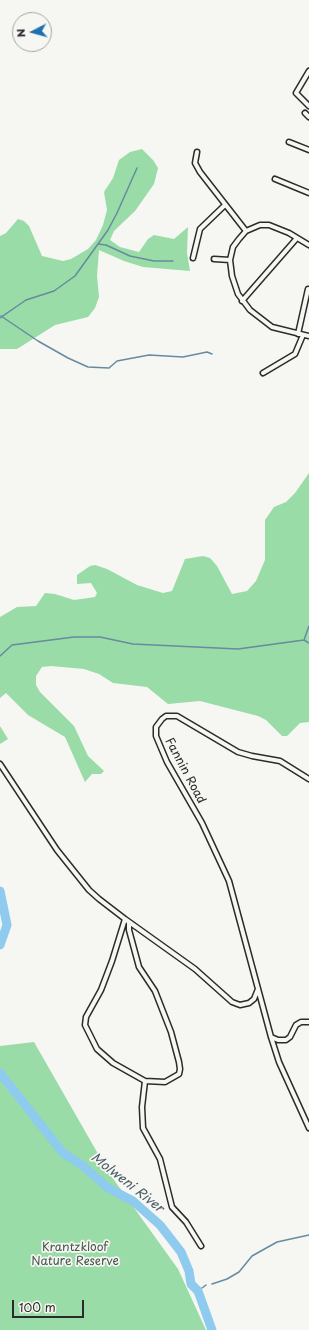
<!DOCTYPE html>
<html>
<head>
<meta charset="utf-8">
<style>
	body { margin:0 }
	#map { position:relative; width:309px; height:1330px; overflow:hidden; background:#f6f6f2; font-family:"Playpen Sans",sans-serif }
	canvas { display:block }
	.north { position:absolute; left:12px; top:12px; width:40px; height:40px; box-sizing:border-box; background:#f6f6f2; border:1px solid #a5a5a2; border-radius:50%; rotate:264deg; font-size:11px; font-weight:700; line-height:16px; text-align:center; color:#2b2b2b }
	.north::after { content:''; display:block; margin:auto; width:14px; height:18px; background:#1f6fb2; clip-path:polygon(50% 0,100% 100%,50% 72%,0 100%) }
	.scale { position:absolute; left:12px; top:1300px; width:72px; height:18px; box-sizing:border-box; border:2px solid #2b2b2b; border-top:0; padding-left:5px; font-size:12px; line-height:14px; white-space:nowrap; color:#2b2b2b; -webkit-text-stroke:3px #f6f6f2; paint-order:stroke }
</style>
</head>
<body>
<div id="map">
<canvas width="309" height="1330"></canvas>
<div class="north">N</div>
<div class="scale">100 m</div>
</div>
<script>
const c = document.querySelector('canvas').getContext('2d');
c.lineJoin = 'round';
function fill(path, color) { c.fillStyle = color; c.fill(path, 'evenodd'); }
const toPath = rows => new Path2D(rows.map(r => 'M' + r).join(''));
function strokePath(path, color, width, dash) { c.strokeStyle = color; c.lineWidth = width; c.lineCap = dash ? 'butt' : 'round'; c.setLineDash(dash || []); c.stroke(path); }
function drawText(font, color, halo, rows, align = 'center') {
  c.font = font + ' "Playpen Sans",sans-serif'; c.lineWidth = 3.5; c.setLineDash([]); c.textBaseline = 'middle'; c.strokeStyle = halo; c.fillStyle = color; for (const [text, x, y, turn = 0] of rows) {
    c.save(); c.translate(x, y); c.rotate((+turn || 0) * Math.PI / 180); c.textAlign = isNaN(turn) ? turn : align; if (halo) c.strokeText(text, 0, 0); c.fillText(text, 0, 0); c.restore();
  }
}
const green = toPath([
	[142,149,153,160,158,168,154,184,135,211,114,231,110,240,120,247,139,252,148,239,154,235,174,239,188,227,187,253,190,271,143,267,124,261,99,250,97,276,99,297,95,308,88,317,55,325,17,349,0,349,0,236,6,233,18,219,24,221,29,226,42,256,63,261,71,259,88,249,96,240,103,225,107,210,104,192,113,178,119,160,130,152],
	[309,473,309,722,300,723,287,736,282,736,266,720,258,716,200,701,168,704,147,687,113,683,99,674,84,669,51,666,42,667,36,676,36,685,40,692,74,726,88,756,104,771,101,774,92,774,85,782,65,737,28,715,6,693,0,698,0,617,17,607,36,606,45,593,55,594,74,600,95,597,97,593,91,583,77,584,77,575,90,566,95,565,107,569,137,585,163,593,172,591,185,559,203,556,210,558,217,566,232,594,247,591,256,581,265,560,265,520,274,507,286,502,295,493],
	[0,726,8,739,0,744],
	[34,1042,109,1173,178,1269,206,1330,0,1330,0,1046]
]);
const stream = toPath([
	[98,244,106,245,130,256,154,261,173,261],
	[1,316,38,341,68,358,88,367,109,368,117,361,149,355,183,357,207,352,212,354],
	[0,318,26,300,54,291,75,276,108,230,117,213,137,168],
	[304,640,309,626],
	[0,656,12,645,74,637,100,637,133,644,238,649,304,640,309,643],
	[212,1284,227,1279,239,1272,252,1256,277,1242,309,1235],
	[198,1291,206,1285]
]);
const river = toPath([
	[0,891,7,925,0,945],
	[0,1073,63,1153,82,1165,108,1188,133,1201,160,1225,181,1252,189,1271,191,1284,198,1291,212,1330]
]);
const street = toPath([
	[309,71,296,93,309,106],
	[305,113,309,117],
	[289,142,309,150],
	[197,152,195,163,200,172,246,231],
	[275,179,309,193],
	[309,245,289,233,269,225,260,225,246,231,239,239,233,247,230,260,232,276,238,294,250,310,272,327,309,336],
	[193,258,200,229,225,205],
	[214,259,230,260],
	[242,301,297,238],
	[298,334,308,289],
	[263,373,295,354,303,335],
	[0,764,57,850,89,890,99,899,125,919,195,969,232,1002,240,1005,249,1003,254,999,258,989],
	[309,779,280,761,252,756,238,752,177,716,166,716,162,719,156,727,156,736,167,762,202,823,229,881,271,1037,279,1062,309,1128],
	[125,919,112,961,101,990,86,1017,85,1025,97,1049,113,1063,145,1081,165,1082,179,1074,180,1069,179,1062,171,1032,155,991,139,967,129,930,129,923],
	[271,1037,278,1040,286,1040,290,1037,296,1025,301,1022,309,1022],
	[145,1081,142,1107,143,1128,160,1159,172,1207,186,1222,201,1246]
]);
const streetNames = [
	["Fannin Road",185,771,62]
];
const parkNames = [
	["Krantzkloof",75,1248],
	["Nature Reserve",75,1262]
];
const waterNames = [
	["Molweni River",127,1183,38]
];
fill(green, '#99dca7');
strokePath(stream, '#668ba0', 1.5);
strokePath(river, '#8ecbee', 9);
strokePath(street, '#2b2b2b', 7);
strokePath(street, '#f6f6f2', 4);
drawText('12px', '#2b2b2b', '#f6f6f2', streetNames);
drawText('12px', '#46574a', '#f6f6f2', parkNames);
drawText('italic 13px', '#495b66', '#f6f6f2', waterNames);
</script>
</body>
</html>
